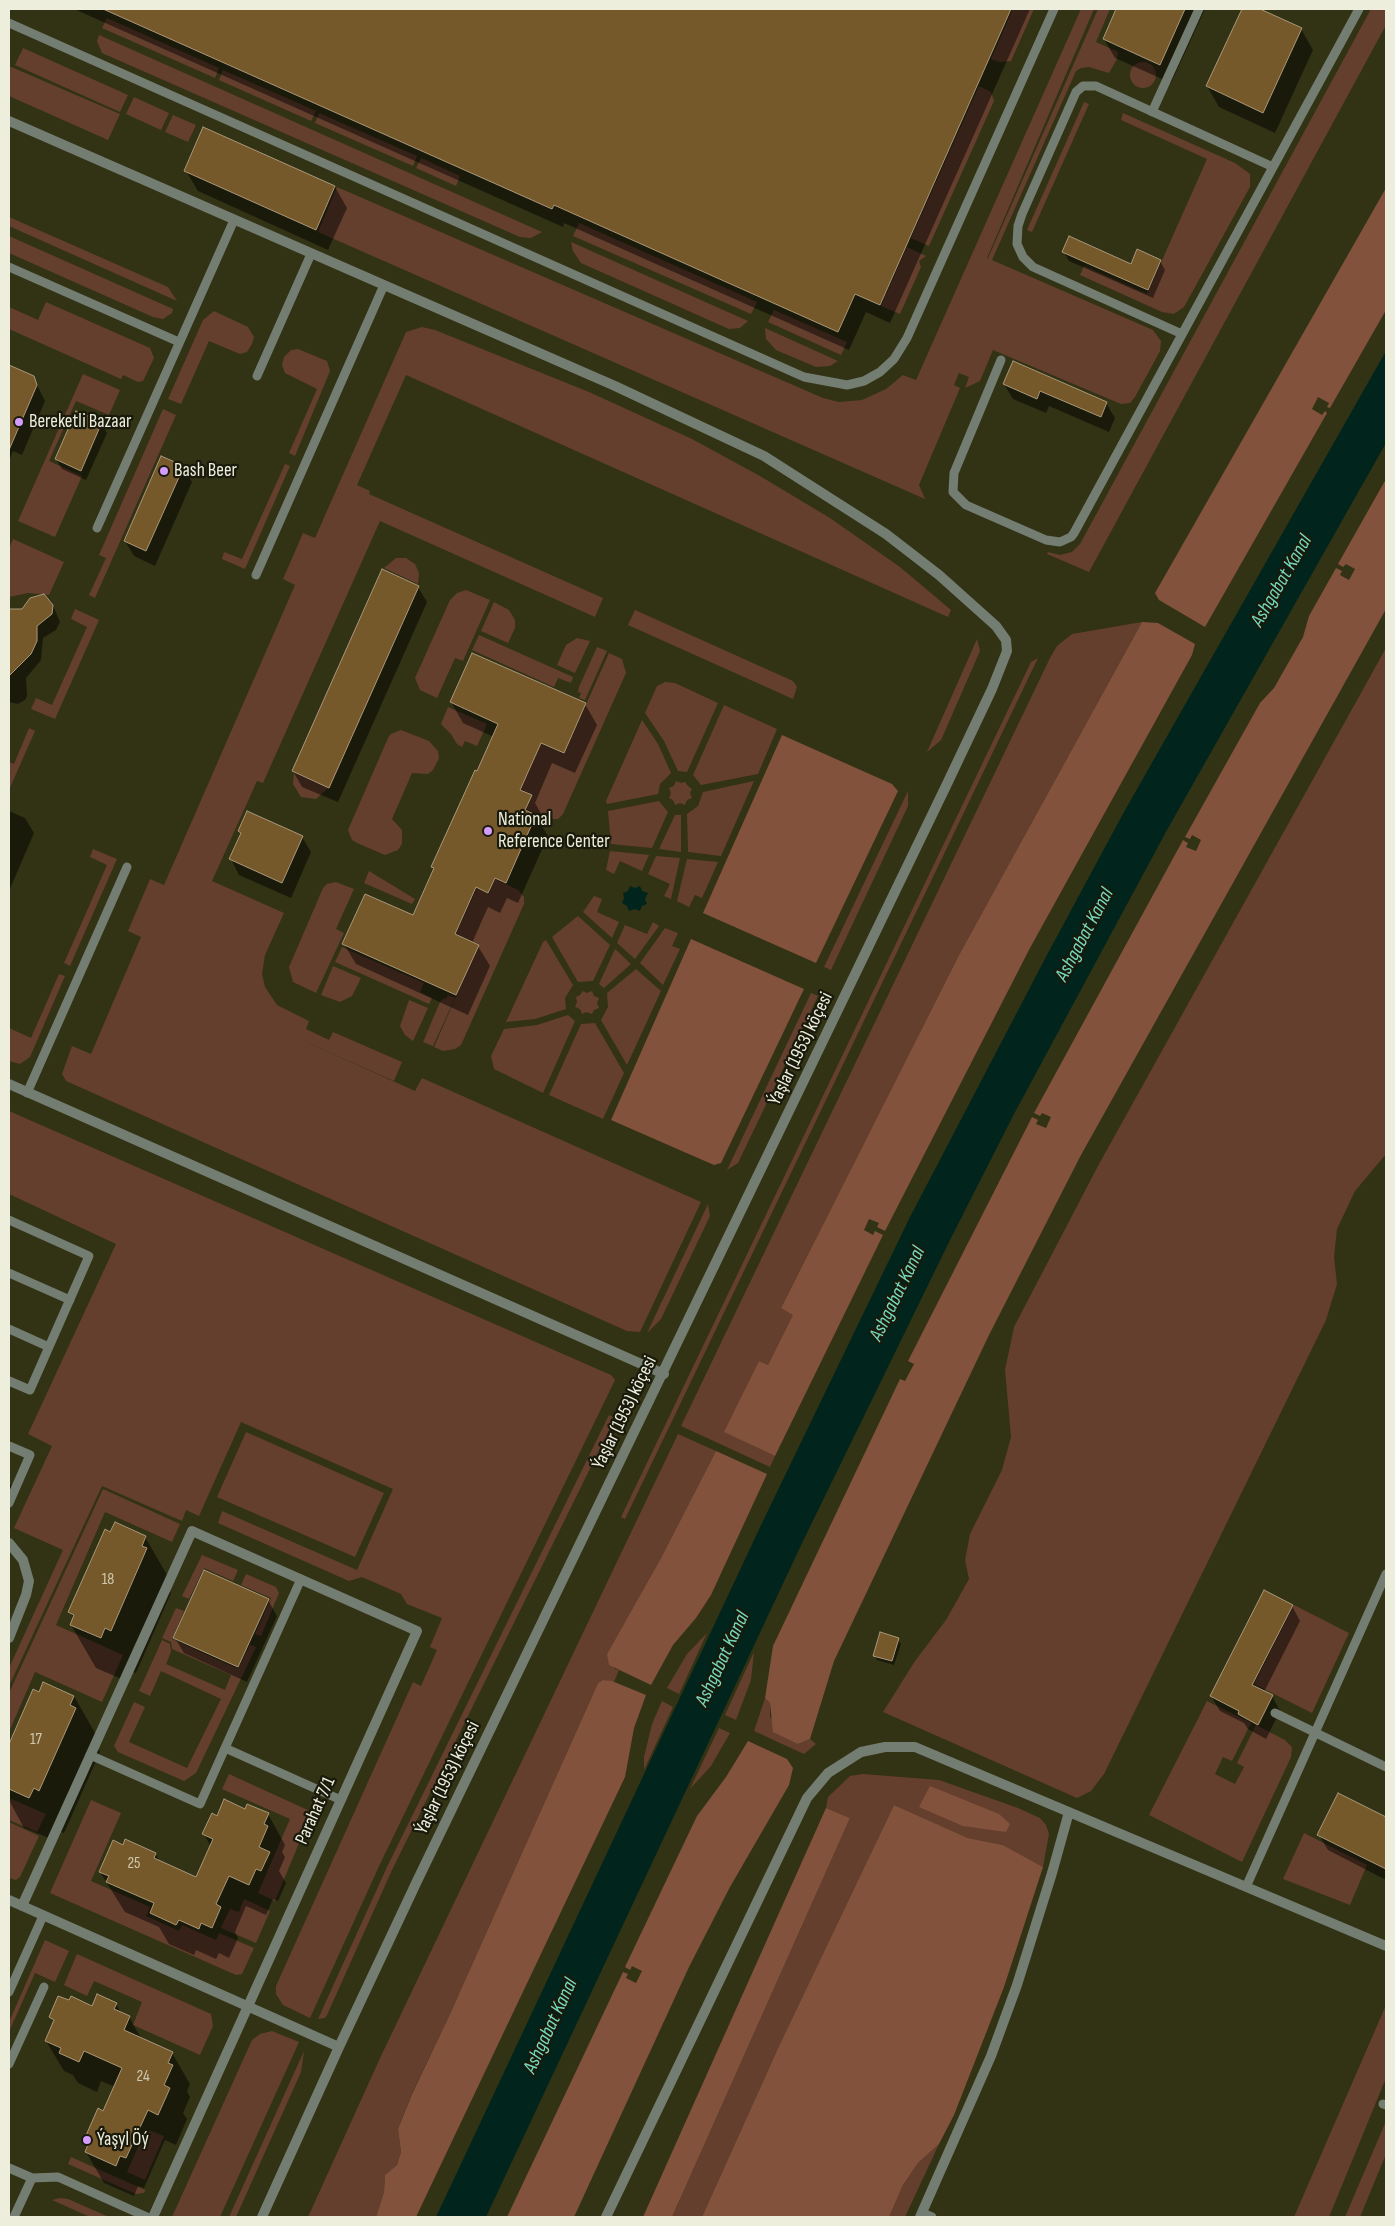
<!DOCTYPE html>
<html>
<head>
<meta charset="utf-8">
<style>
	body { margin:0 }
	#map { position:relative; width:1395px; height:2226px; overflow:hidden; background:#323215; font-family:"Sofia Sans Condensed",sans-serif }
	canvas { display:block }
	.frame { position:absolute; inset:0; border:10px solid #edeedc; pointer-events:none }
</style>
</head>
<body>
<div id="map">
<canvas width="1395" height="2226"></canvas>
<div class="frame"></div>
</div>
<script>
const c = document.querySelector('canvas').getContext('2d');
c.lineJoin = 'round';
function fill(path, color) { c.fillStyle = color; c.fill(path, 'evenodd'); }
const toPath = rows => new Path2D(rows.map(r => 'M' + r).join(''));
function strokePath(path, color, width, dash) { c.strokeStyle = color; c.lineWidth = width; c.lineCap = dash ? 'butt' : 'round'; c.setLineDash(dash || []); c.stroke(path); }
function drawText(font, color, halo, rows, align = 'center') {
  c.font = font + ' "Sofia Sans Condensed",sans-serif'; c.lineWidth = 4.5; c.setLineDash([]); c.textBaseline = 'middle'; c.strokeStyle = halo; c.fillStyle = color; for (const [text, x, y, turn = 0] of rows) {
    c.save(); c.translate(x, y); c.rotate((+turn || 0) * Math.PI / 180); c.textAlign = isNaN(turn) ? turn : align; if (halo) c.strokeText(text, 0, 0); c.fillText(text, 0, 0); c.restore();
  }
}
const green = toPath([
	[1013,9,1034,9,1011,61,999,62,991,59],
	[1081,9,1094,9,987,258,989,259,988,258,1098,9,1110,9,1096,42,1118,52,1117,59,1109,73,1089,67,1081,68,1076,71,992,260,1153,330,1161,341,1160,351,1135,397,1130,403,1121,404,993,350,980,381,965,388,969,377,959,373,954,385,960,388,919,485,925,499,318,232,337,187,823,398,839,402,862,400,886,389,903,375,916,380],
	[1371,9,1386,9,1386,25,1089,572,1047,554,1048,552,1060,555,1072,552,1080,544],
	[107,18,219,68,215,78,102,28],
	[99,35,542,232,531,238,520,237,102,53,97,41],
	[23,48,128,95,120,112,15,65],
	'1130 75a13 13 0 1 1 26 0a13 13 0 1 1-26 0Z',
	[9,66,120,114,108,140,9,96],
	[223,70,316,111,311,121,219,80],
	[979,86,991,92,994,101,929,246,911,238],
	[134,97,169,113,161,130,126,114],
	[1084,102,1089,104,1032,232,1027,230],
	[319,113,417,156,413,166,315,123],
	[1123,113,1235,163,1250,174,1250,187,1184,307,1174,314,1162,312,1080,275,1084,266,1147,294,1207,159,1121,120],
	[173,115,196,125,188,142,165,132],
	[421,158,460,176,456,186,416,168],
	[9,217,168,287,177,301,9,226],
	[579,223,757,302,751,314,573,236],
	[9,236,173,309,172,313,163,319,153,317,9,253],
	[571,242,748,321,740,328,729,329,581,263,573,251],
	[907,247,926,256,919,261,921,267,900,314,881,306],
	[46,302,150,348,154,358,143,381,138,382,123,375,121,379,9,329,9,307,38,320],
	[774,310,847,342,841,355,768,322],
	[214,311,248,327,254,337,252,344,247,352,240,354,209,341,181,404,168,399,203,320],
	[422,327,435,330,589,392,692,439,760,476,830,518,900,567,951,610,948,617,406,375,357,485,370,491,369,494,603,598,595,617,380,521,263,783,257,781,212,881,284,913,265,955,262,974,265,987,277,1005,309,1021,306,1029,329,1040,333,1032,402,1062,394,1081,286,1033,415,1091,422,1078,701,1202,640,1332,627,1331,66,1081,62,1074,72,1046,91,1054,141,937,128,931,150,879,164,885,295,585,283,579,303,533,315,538,406,332],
	[765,328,838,361,830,366,816,367,776,350,766,339],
	[298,349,327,361,330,371,295,456,289,453,317,389,285,373,282,365,284,357,291,350],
	[83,374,120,390,109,415,76,401,49,461,82,476,55,537,18,521],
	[163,409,176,415,95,598,89,595,106,558,99,555],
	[285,464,290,466,245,569,222,559,224,552,242,559],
	[13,539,64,562,49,595,28,593,9,597,9,549],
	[396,558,406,558,415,564,419,573,418,584,384,568],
	[466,590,490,600,463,661,455,658,437,698,420,690,415,678,450,600,457,593],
	[494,602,509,610,515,620,515,628,508,643,481,631],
	[75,609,99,620,55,719,31,709,36,698,52,705,87,627,71,619],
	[635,610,793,681,797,687,793,699,628,625],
	[1142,622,959,955,781,1308,794,1314,768,1365,759,1361,725,1432,775,1456,770,1467,681,1426,1050,658,1057,646,1072,634],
	[479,635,573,677,571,683,558,678,554,687,472,650],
	[577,638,590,641,575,673,557,665,566,645],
	[977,639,980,651,941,740,927,752],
	[597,647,607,651,585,700,579,698,581,693,578,692,579,687],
	[1386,648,1386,1154,1355,1191,1337,1229,1334,1257,1337,1284,1326,1320,1104,1774,1091,1791,1077,1798,883,1712,915,1661,946,1620,969,1579,965,1560,970,1534,1002,1470,1011,1437,1005,1370,1014,1327,1099,1164],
	[609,653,622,659,626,673,563,814,558,819,549,819,526,809,532,795,521,789,541,744,564,754],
	[1038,658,625,1519,621,1517,1031,662],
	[665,682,675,683,718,703,687,772,678,771,664,741,645,713,657,686],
	[724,705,777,729,758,774,701,785,693,775],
	[448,707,487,724,477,746,465,741,462,747,457,744,451,734,441,724],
	[642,720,658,744,671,773,660,784,658,794,607,804,606,801],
	[29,728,35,731,9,790,9,762,14,764],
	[401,730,429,741,438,751,439,758,433,770,428,774,412,773,392,819,402,830,402,844,398,850,385,855,357,843,352,840,348,830,388,738,391,734],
	[294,773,328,788,316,799,301,797,293,784],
	[676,781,681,783,685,782,688,786,692,789,690,793,692,798,687,800,685,805,680,803,675,805,673,800,669,798,671,793,669,788,674,786],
	[754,781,721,856,688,852,687,814,698,806,703,792],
	[908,791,908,806,831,970,824,967],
	[659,801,668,812,652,848,611,844,608,811],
	[675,815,681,815,681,852,659,849],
	[93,849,117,859,70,966,64,963,107,865,90,857],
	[610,851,649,855,642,871,620,861,614,874,606,870],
	[656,856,680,858,671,899,664,896,670,884,648,874],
	[687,859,718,862,702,898,695,895,689,907,677,901],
	[369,871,415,899,412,904,364,883],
	[495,879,518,890,524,897,524,904,461,1045,455,1049,443,1051,434,1047,479,944,456,934,477,888,489,894],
	[336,882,354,889,336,929,344,933,316,993,293,982,289,967,323,888,327,884],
	[594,896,602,899,597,912,619,922,612,938,583,912],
	[578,916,610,945,593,981,578,982,552,937],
	[653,922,659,926,635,959,617,943,625,925,647,934],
	[665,928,678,933,672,946,680,949,663,985,640,963],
	[546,940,573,985,565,998,566,1009,535,1019,506,1022,543,942],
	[342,947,424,983,420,992,432,998,429,1004,335,962],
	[615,949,631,964,604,988,599,984],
	[333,966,361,978,352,996,340,1002,321,995],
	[636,969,661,991,627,1065,601,1020,608,1007,607,993],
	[59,974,65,976,30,1057,20,1064,9,1061,9,1028,31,1038],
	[583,991,587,993,592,991,594,996,599,998,597,1003,599,1008,594,1010,592,1014,586,1012,582,1014,580,1009,575,1007,577,1002,576,997,580,995],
	[811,993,818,996,738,1163,727,1170],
	[448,995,455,998,433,1046,423,1042,440,1002,444,998,446,999],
	[409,1000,428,1008,413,1041,405,1035,400,1026],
	[568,1015,575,1021,543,1093,494,1069,491,1056,504,1029,537,1025],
	[595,1023,624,1073,603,1119,549,1095,581,1024],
	[9,1111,611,1375,615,1380,380,1864,310,2018,283,2005,276,1994,276,1986,413,1682,421,1686,437,1650,430,1647,442,1618,407,1604,401,1594,362,1577,349,1581,218,1523,222,1511,357,1570,393,1489,241,1422,199,1516,186,1510,182,1521,102,1486,9,1686,9,1668,63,1550,14,1528,52,1446,28,1434,116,1244,9,1194],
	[708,1204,710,1216,661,1319,647,1333],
	[609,1415,615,1418,392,1870,327,2015,325,2018,318,2019,387,1867],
	[246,1432,384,1493,355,1557,217,1497],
	[678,1434,716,1451,661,1558,607,1654,615,1669,619,1670,614,1682,603,1680,598,1683,450,2014,412,2093,398,2129,401,2152,397,2165,385,2175,384,2192,376,2217,308,2217,381,2056],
	[103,1489,180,1524,172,1542,105,1512,56,1625,123,1655,102,1702,35,1672,9,1732,9,1693],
	[202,1555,238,1570,233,1581,204,1568,189,1599,182,1596],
	[246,1574,276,1587,279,1593,261,1636,255,1634,271,1598,241,1585],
	[1294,1605,1349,1633,1312,1713,1254,1684],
	[176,1608,184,1611,172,1639,238,1669,250,1645,256,1647,196,1773,184,1781,118,1752,114,1746,134,1702,145,1707,129,1742,187,1768,221,1699,161,1671,150,1696,139,1691,162,1640,170,1644,171,1652,166,1664,225,1690,231,1675,172,1649,171,1642,162,1638],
	[707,1633,679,1694,667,1688,687,1654],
	[754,1652,751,1680,736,1720,725,1715],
	[765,1698,770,1703,770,1717,798,1744,810,1739,816,1744,804,1754,754,1731],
	[662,1701,673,1707,644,1770,644,1757,652,1724],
	[1207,1701,1251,1723,1232,1761,1223,1757,1215,1774,1235,1784,1244,1767,1237,1763,1256,1725,1285,1740,1292,1747,1291,1757,1242,1862,1149,1815],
	[719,1728,730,1733,711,1766,690,1789],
	[229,1774,312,1812,275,1901,258,1893,290,1819,222,1789],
	[863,1774,939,1780,1018,1808,1040,1818,1046,1825,1049,1834,1043,1867,1003,1845,968,1838,894,1805,779,2046,702,2217,672,2217,850,1818,826,1808,828,1797,850,1776],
	[9,1798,46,1814,37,1832,9,1820],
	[91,1800,121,1813,91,1881,150,1907,146,1916,179,1931,182,1925,216,1940,219,1933,254,1948,242,1974,236,1975,50,1893],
	[9,1822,39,1836,20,1877,16,1880,9,1878],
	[1304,1833,1367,1865,1350,1905,1283,1879],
	[244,1899,270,1911,256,1943,221,1928,230,1909,239,1912],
	[45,1940,69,1951,55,1982,35,1973,9,2032,9,2022],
	[77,1954,211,2014,213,2026,200,2055,133,2025,142,2002,94,1981,87,1996,64,1985],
	[1386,2005,1386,2078,1329,2217,1294,2217],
	[272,2031,299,2042,220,2217,172,2217,252,2040,260,2034],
	[304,2051,301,2072,236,2217,229,2217],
	[1386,2121,1386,2154,1360,2217,1345,2217],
	[146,2129,164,2136,145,2180,127,2172],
	[939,2144,905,2217,889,2217,903,2185,918,2163],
	[71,2157,145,2190,146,2190,143,2193,136,2194,68,2164],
	[60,2198,68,2199,109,2217,90,2217,52,2200]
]);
const forest = toPath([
	[1386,188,1386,310,1330,408,1327,407,1329,403,1318,397,1312,409,1322,415,1325,411,1327,413,1205,627,1159,600,1155,593],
	[1386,479,1386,609,1081,1155,989,1335,834,1661,810,1739,798,1744,773,1732,770,1703,765,1698,773,1646,900,1379,905,1381,914,1364,908,1361,1032,1117,1038,1120,1036,1124,1046,1128,1051,1117,1042,1113,1040,1116,1034,1113,1183,840,1188,843,1186,847,1196,851,1201,840,1192,835,1190,839,1185,837,1260,703,1274,688,1303,637,1309,616,1336,568,1342,571,1340,575,1349,580,1355,569,1346,564,1343,567,1338,564],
	[1142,622,1158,623,1195,644,1192,655,1030,948,885,1231,877,1227,879,1223,869,1219,864,1230,873,1235,875,1231,883,1235,775,1456,724,1432,759,1361,768,1365,793,1315,781,1308,959,955],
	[782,735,892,784,898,791,816,963,703,913],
	[691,939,804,989,721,1163,714,1165,611,1120],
	[716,1451,767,1474,711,1595,696,1618,673,1645,651,1685,609,1665,607,1654,661,1558],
	[603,1680,612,1681,646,1695,634,1728,625,1777,416,2217,376,2217,384,2192,385,2175,397,2165,401,2152,398,2129,412,2094,450,2014,598,1683],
	[748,1741,787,1759,793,1768,789,1785,730,1887,689,1967,574,2217,507,2217,623,1972,628,1974,626,1978,636,1983,642,1971,632,1966,630,1970,625,1967,697,1816,726,1777],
	[930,1786,999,1814,1010,1824,1006,1832,963,1826,919,1807],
	[894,1805,968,1838,1003,1845,1043,1867,1004,1987,954,2115,939,2144,918,2163,903,2185,889,2217,702,2217,779,2046],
	[826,1808,850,1818,672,2217,643,2217]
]);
const water = toPath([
	[1386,351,1386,443,1167,830,1014,1114,951,1238,803,1541,486,2217,436,2217,762,1523,910,1217,1048,953,1124,812],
	[630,886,635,888,640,886,642,891,648,893,645,899,647,904,642,906,640,911,635,909,629,911,627,906,622,903,624,898,623,893,628,891]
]);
const shadow = toPath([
	[74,9,1030,9,890,323,866,312,849,350,564,223,563,227],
	[1118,9,1205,9,1171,83,1115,58,1104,39],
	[1243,9,1257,9,1301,29,1313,50,1275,133,1219,107,1207,86],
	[204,129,335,187,347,208,328,250,198,191,186,171],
	[1063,251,1131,265,1160,261,1165,270,1153,298,1069,261],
	[9,366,33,377,45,401,22,455,13,451,9,461],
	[1004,384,1106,403,1115,418,1109,432,1049,406,1046,413,1013,399],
	[101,423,107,433,86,480,62,469,56,459],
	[183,467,192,482,155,566,134,556,125,541],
	[418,587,427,602,338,802,302,787,293,771],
	[39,595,51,601,60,622,56,630,43,638,41,660,26,678,27,696,25,700,18,704,9,702,9,611,23,610,31,599],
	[451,702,585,704,597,725,575,773,552,763,535,803,543,817,540,823,548,836,518,903,507,898,500,913,488,907,472,943,478,946,490,966,468,1015,356,964,344,944,414,917,435,870,433,867,494,737,463,723],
	[9,811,25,818,34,833,9,891],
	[239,831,302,837,311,852,291,898,239,875,231,859,241,835],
	[9,1482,15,1492,9,1505],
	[145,1537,170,1580,168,1586,171,1593,136,1673,130,1671,126,1681,96,1668,71,1625,74,1619,70,1612],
	[268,1600,277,1616,247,1682,184,1653,175,1638],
	[1292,1606,1300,1621,1264,1692,1272,1696,1280,1711,1266,1739,1248,1729,1244,1723,1220,1711,1211,1696],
	[898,1639,901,1644,894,1665,877,1660,875,1656],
	[34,1691,74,1696,99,1740,96,1746,100,1752,64,1833,58,1831,54,1840,24,1828,9,1800,9,1747],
	[1339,1795,1386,1819,1386,1880,1328,1850,1319,1835],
	[246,1811,268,1814,285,1845,282,1852,285,1857,279,1871,286,1883,278,1901,273,1899,266,1915,246,1906,235,1932,238,1938,229,1958,219,1953,216,1959,196,1950,194,1955,169,1944,159,1927,125,1912,100,1872,123,1846,155,1854,161,1863,197,1879,211,1847,204,1834,218,1817],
	[116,2004,121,2013,129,2017,142,2040,172,2053,190,2084,187,2091,190,2097,183,2113,187,2119,176,2145,165,2140,144,2188,138,2186,134,2196,104,2183,86,2152,89,2146,85,2140,104,2113,115,2087,101,2081,97,2092,78,2083,73,2075,64,2071,46,2041,54,2023,50,2017]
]);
const building = toPath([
	[103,9,1011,9,880,305,855,294,838,332,554,205,552,209,103,9],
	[1116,9,1185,9,1160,65,1103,39,1116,9],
	[1242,9,1260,9,1302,28,1263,113,1206,86,1242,9],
	[203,127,335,186,316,230,184,171,203,127],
	[1069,236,1131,264,1137,249,1161,260,1148,290,1062,252,1069,236],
	[1013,361,1107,402,1101,417,1040,391,1037,399,1003,384,1013,361],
	[9,365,34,376,37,385,9,450,9,365],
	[76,411,102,422,81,471,55,459,76,411],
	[161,456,184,466,146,551,124,541,161,456],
	[382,569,419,586,329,788,292,771,382,569],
	[44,594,53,605,52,614,37,626,37,641,31,654,9,676,9,609,22,609,30,598,44,594],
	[472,653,586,703,564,753,541,743,520,790,532,795,525,810,536,815,506,883,495,878,488,893,476,887,455,934,479,945,456,995,342,944,365,894,413,915,434,868,431,867,466,790,475,770,477,771,498,724,450,702,472,653],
	[247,811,303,836,282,883,229,859,241,833,238,831,247,811],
	[115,1522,146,1536,142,1546,147,1548,111,1631,105,1628,101,1638,70,1625,74,1615,68,1612,105,1529,110,1532,115,1522],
	[204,1570,269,1599,238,1667,173,1638,204,1570],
	[1264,1590,1293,1605,1252,1685,1273,1695,1258,1725,1238,1714,1239,1711,1210,1696,1264,1590],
	[880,1632,899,1638,892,1661,873,1656,880,1632],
	[43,1682,74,1696,70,1705,76,1708,39,1791,34,1788,29,1798,9,1789,9,1744,33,1689,39,1692,43,1682],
	[1338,1793,1386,1817,1386,1869,1317,1835,1338,1793],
	[224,1799,245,1809,247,1804,269,1813,264,1824,268,1826,259,1847,270,1852,261,1871,256,1869,249,1885,229,1876,216,1904,221,1907,212,1928,201,1923,199,1929,179,1920,176,1925,150,1913,154,1903,106,1882,109,1876,99,1872,113,1840,123,1845,125,1839,156,1853,154,1858,196,1877,213,1839,202,1834,212,1813,217,1816,224,1799],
	[97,1994,117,2003,114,2009,130,2016,124,2030,173,2052,168,2063,173,2065,164,2085,170,2088,158,2115,148,2110,126,2158,120,2156,116,2166,85,2152,89,2142,84,2140,98,2108,103,2111,122,2068,84,2051,79,2062,59,2053,61,2048,45,2041,54,2020,49,2017,58,1996,69,2000,71,1996,92,2006,97,1994]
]);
const lane = toPath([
	[9,23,804,377,847,385,864,381,880,372,894,359,907,338,1054,9],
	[1152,112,1199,9],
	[9,267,179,342],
	[1182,334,1033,267,1023,257,1017,244,1018,226,1022,214,1076,92,1083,86,1096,86,1273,167],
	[1001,360,954,473,953,492,966,505,1046,540,1060,542,1071,537,1074,533,1359,9],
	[257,376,311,254],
	[97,528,234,220],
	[256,575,384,285],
	[27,1093,127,867],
	[9,1220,89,1256,30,1390,9,1381],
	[9,1273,70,1300],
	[9,1329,49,1347],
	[9,1446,30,1455,9,1503],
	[301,1579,225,1748,341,1800],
	[1275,1713,1386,1767],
	[90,1755,200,1804,225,1748],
	[1246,1887,1386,1574],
	[9,1992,43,1916],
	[9,2064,44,1987],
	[1383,2104,1386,2105],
	[9,2168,32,2178,58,2177,147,2217],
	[922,2213,932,2217],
	[14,2217,32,2178]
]);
const street = toPath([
	[9,121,615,386,764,456,886,534,939,575,996,626,1006,640,1007,651,992,689,946,786,418,1879,339,2047,262,2217],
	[9,1084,664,1374],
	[9,1543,23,1560,29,1581,26,1595,9,1638],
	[9,1900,339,2047],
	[22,1906,192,1531,417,1631,153,2217],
	[606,2217,807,1798,828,1773,861,1752,885,1747,915,1747,1386,1946],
	[920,2217,991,2056,1017,1985,1052,1873,1069,1812]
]);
const markers = [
	[19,422,5,"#d39cfd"],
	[164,471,5,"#d39cfd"],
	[488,831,5,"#d39cfd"],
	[87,2140,5,"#d39cfd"]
];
const numberNames = [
	["18",108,1580],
	["17",36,1740],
	["25",134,1864],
	["24",143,2077]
];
const poiNames = [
	["Bereketli Bazaar",29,422],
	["Bash Beer",174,471],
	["National",498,820],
	["Reference Center",498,842],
	["Ýaşyl Öý",97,2140]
];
const streetNames = [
	["Ýaşlar (1953) köçesi",801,1049,-64],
	["Ýaşlar (1953) köçesi",625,1413,-64],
	["Ýaşlar (1953) köçesi",448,1778,-64],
	["Parahat 7/1",316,1811,-66]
];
const waterNames = [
	["Ashgabat Kanal",1282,581,-60],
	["Ashgabat Kanal",1085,935,-62],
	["Ashgabat Kanal",898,1294,-64],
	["Ashgabat Kanal",723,1659,-65],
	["Ashgabat Kanal",551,2026,-65]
];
fill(green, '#653f2d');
fill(forest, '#83523c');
fill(water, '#01251c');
fill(shadow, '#0007');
fill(building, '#76592a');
strokePath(building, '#ab977a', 1);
strokePath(lane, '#737d71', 9);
strokePath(street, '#737d71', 10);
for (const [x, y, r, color] of markers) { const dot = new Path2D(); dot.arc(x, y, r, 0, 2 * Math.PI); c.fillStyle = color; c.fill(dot); strokePath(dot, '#19190c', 2); }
drawText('16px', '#cfc9b0', null, numberNames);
drawText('19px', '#edeedc', '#19190c', poiNames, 'left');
drawText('19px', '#edeedc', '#19190c', streetNames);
drawText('italic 20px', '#75d9bc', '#19190c', waterNames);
</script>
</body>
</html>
